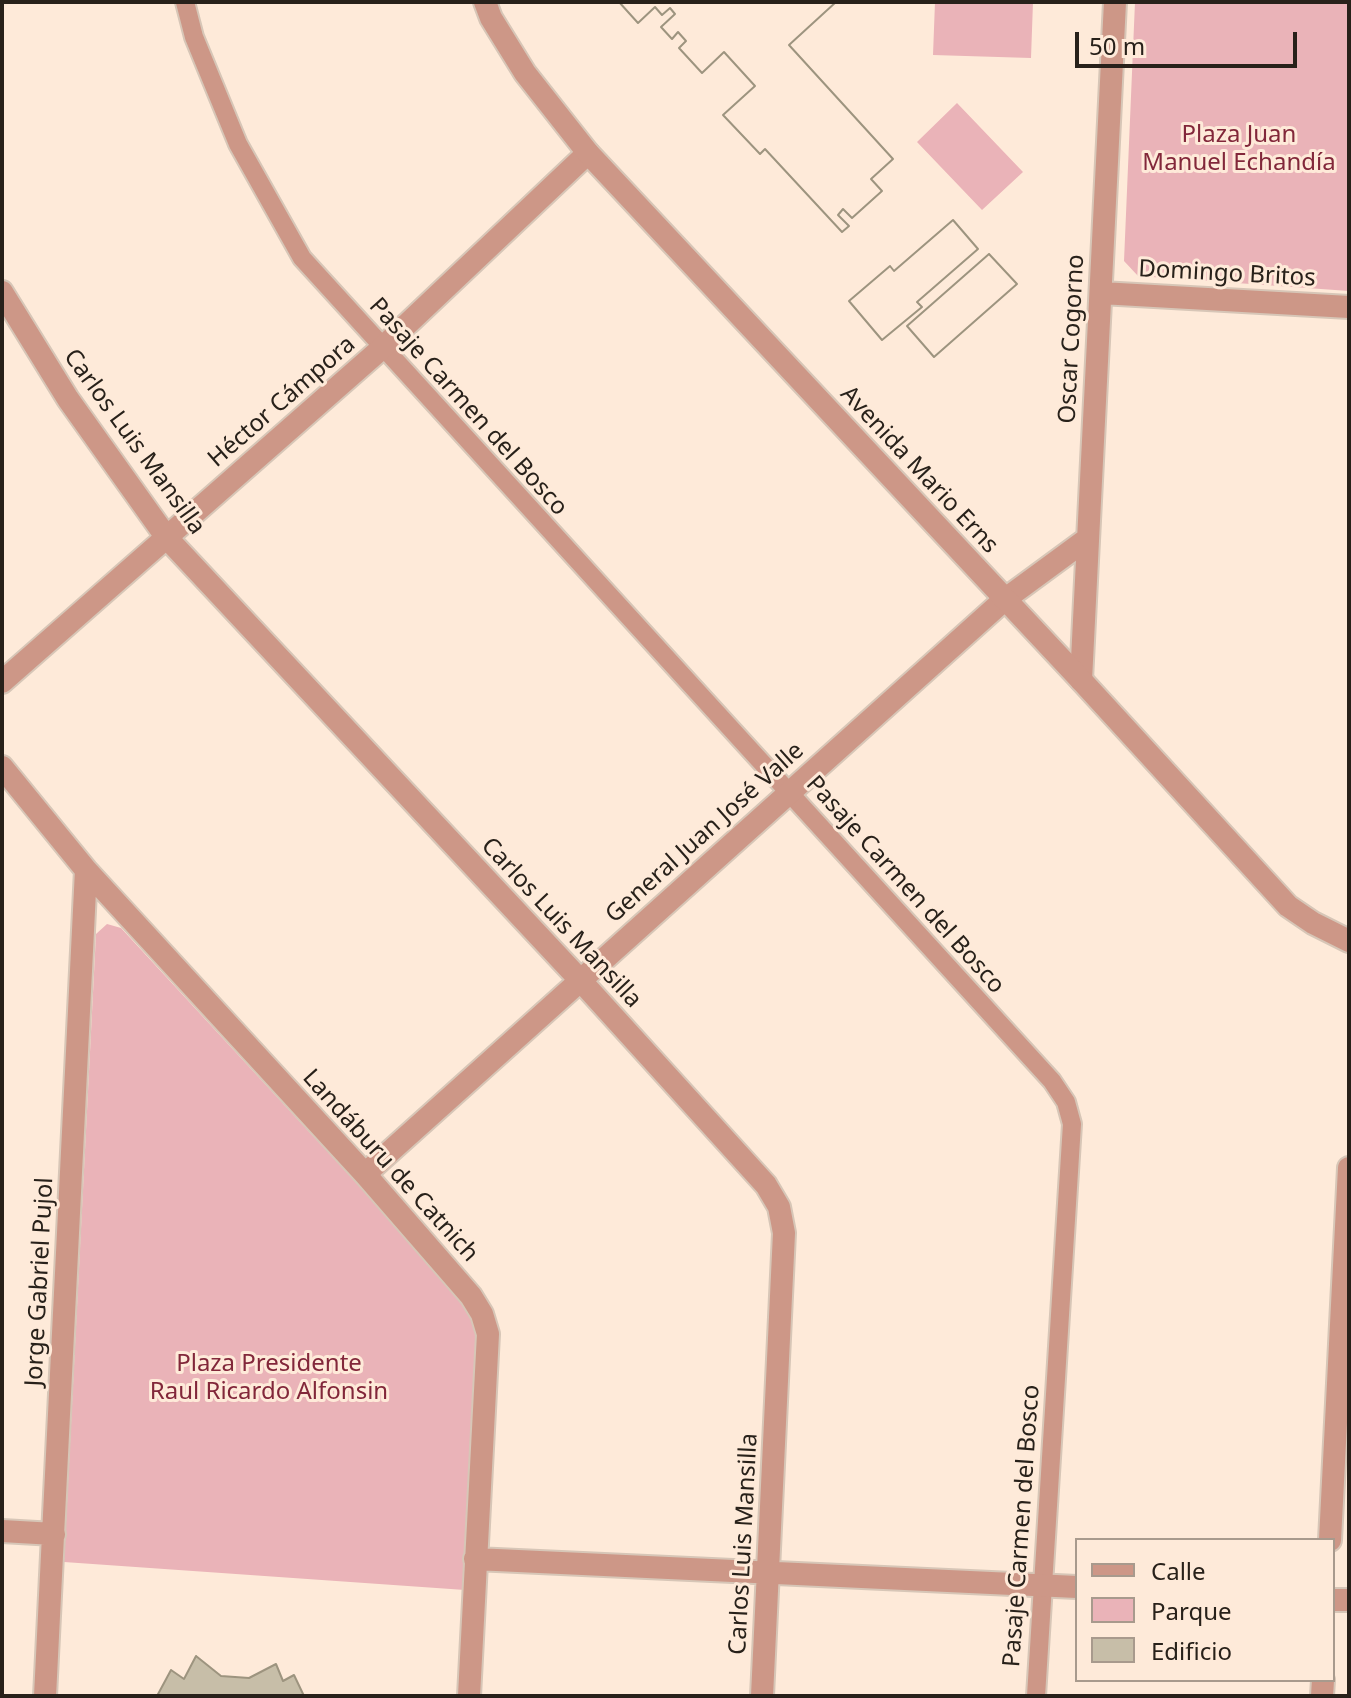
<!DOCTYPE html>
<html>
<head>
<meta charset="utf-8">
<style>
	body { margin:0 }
	#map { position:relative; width:1351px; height:1698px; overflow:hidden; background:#feead9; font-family:"Noto Sans",sans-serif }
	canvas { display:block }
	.frame { position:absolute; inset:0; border:4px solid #28211a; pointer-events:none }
	.legend { position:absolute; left:1075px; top:1538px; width:260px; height:144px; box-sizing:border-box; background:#feead9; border:2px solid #a89a8d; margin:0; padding:10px 14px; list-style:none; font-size:24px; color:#28211a }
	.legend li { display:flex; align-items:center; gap:16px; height:40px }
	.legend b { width:40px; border:2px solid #a89a8d }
	.scale { position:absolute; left:1075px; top:32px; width:222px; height:36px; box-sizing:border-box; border:4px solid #28211a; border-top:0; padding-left:10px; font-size:24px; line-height:28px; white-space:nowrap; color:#28211a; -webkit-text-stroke:6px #feead9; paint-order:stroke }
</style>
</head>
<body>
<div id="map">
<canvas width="1351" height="1698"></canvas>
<div class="frame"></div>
<ul class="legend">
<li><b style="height:10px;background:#cd9787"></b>Calle</li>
<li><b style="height:22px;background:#eab3b8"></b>Parque</li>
<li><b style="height:22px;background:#c7bea8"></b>Edificio</li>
</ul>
<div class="scale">50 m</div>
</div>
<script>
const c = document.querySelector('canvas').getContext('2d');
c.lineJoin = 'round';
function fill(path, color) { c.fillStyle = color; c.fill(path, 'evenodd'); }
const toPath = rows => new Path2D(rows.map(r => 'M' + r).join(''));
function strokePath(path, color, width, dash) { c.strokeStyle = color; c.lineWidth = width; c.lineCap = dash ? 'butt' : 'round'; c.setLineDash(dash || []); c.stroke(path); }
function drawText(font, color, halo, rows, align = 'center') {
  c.font = font + ' "Noto Sans",sans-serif'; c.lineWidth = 6; c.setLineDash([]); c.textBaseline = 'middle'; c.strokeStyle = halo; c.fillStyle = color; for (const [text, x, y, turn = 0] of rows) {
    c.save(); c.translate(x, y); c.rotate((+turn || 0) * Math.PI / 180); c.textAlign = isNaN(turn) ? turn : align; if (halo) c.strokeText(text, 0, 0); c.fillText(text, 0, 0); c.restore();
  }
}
const green = toPath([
	[935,2,1033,2,1031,58,933,55],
	[1135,2,1349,2,1349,291,1138,276,1124,261],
	[957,103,1023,172,982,210,917,142],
	[107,924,121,928,469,1305,477,1336,465,1590,64,1562,96,934]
]);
const building = toPath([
	[619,2,836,2,789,45,893,159,871,179,882,191,852,218,843,209,838,215,849,226,842,232,765,149,760,154,723,115,755,86,724,52,702,73,679,48,686,41,678,32,672,39,661,27,675,14,670,8,662,15,655,7,638,23,619,2],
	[619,2,836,2,789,45,893,159,871,179,882,191,852,218,843,209,838,215,849,226,842,232,765,149,760,154,723,115,755,86,724,52,702,73,679,48,686,41,678,32,672,39,661,27,675,14,670,8,662,15,655,7,638,23,619,2],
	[953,220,978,249,917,302,922,307,882,340,849,301,890,266,894,271,953,220],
	[953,220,978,249,917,302,922,307,882,340,849,301,890,266,894,271,953,220],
	[989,254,1017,284,934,357,907,326,989,254],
	[989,254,1017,284,934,357,907,326,989,254],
	[196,1656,221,1676,249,1678,276,1664,283,1681,294,1675,304,1696,157,1696,171,1670,184,1679,196,1656]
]);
const service = toPath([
	[185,2,194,37,238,144,302,258,1052,1081,1066,1102,1072,1124,1036,1696]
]);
const minor = toPath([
	[2,292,68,399,167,538,581,981,766,1185,779,1207,784,1233,762,1696],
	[1101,293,1349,307],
	[1081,680,1115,2],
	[2,682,382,348,588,153],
	[2,767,86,870,365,1174,471,1296,482,1314,488,1334,469,1696],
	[365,1174,1004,600,1087,539],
	[2,1531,54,1534],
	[475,1559,1077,1587],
	[1333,1600,1349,1600],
	[45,1696,86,870]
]);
const tertiary = toPath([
	[485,2,491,18,525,73,588,153,1081,680,1288,906,1313,923,1349,941],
	[1330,1540,1349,1168],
	[1322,1696,1323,1680]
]);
const parkNames = [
	["Plaza Juan",1239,135],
	["Manuel Echandía",1239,163],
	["Plaza Presidente",269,1364],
	["Raul Ricardo Alfonsin",269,1392]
];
const streetNames = [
	["Domingo Britos",1227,274,3],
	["Oscar Cogorno",1072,339,-87],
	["Héctor Cámpora",282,402,-41],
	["Pasaje Carmen del Bosco",468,407,48],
	["Carlos Luis Mansilla",134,442,54],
	["Avenida Mario Erns",919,470,47],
	["General Juan José Valle",705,833,-42],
	["Pasaje Carmen del Bosco",905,885,48],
	["Carlos Luis Mansilla",561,923,47],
	["Landáburu de Catnich",390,1166,48],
	["Jorge Gabriel Pujol",40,1282,-87],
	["Pasaje Carmen del Bosco",1022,1526,-86],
	["Carlos Luis Mansilla",744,1544,-87]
];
fill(green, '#eab3b8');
fill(building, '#c7bea8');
strokePath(building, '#9d947f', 2);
strokePath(service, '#d7c6b7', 22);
strokePath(minor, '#d7c6b7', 26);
strokePath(tertiary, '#d7c6b7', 26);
strokePath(service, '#cd9787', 18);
strokePath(minor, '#cd9787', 22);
strokePath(tertiary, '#cd9787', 22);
drawText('24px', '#82273a', '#feead9', parkNames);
drawText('24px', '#28211a', '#feead9', streetNames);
</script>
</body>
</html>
